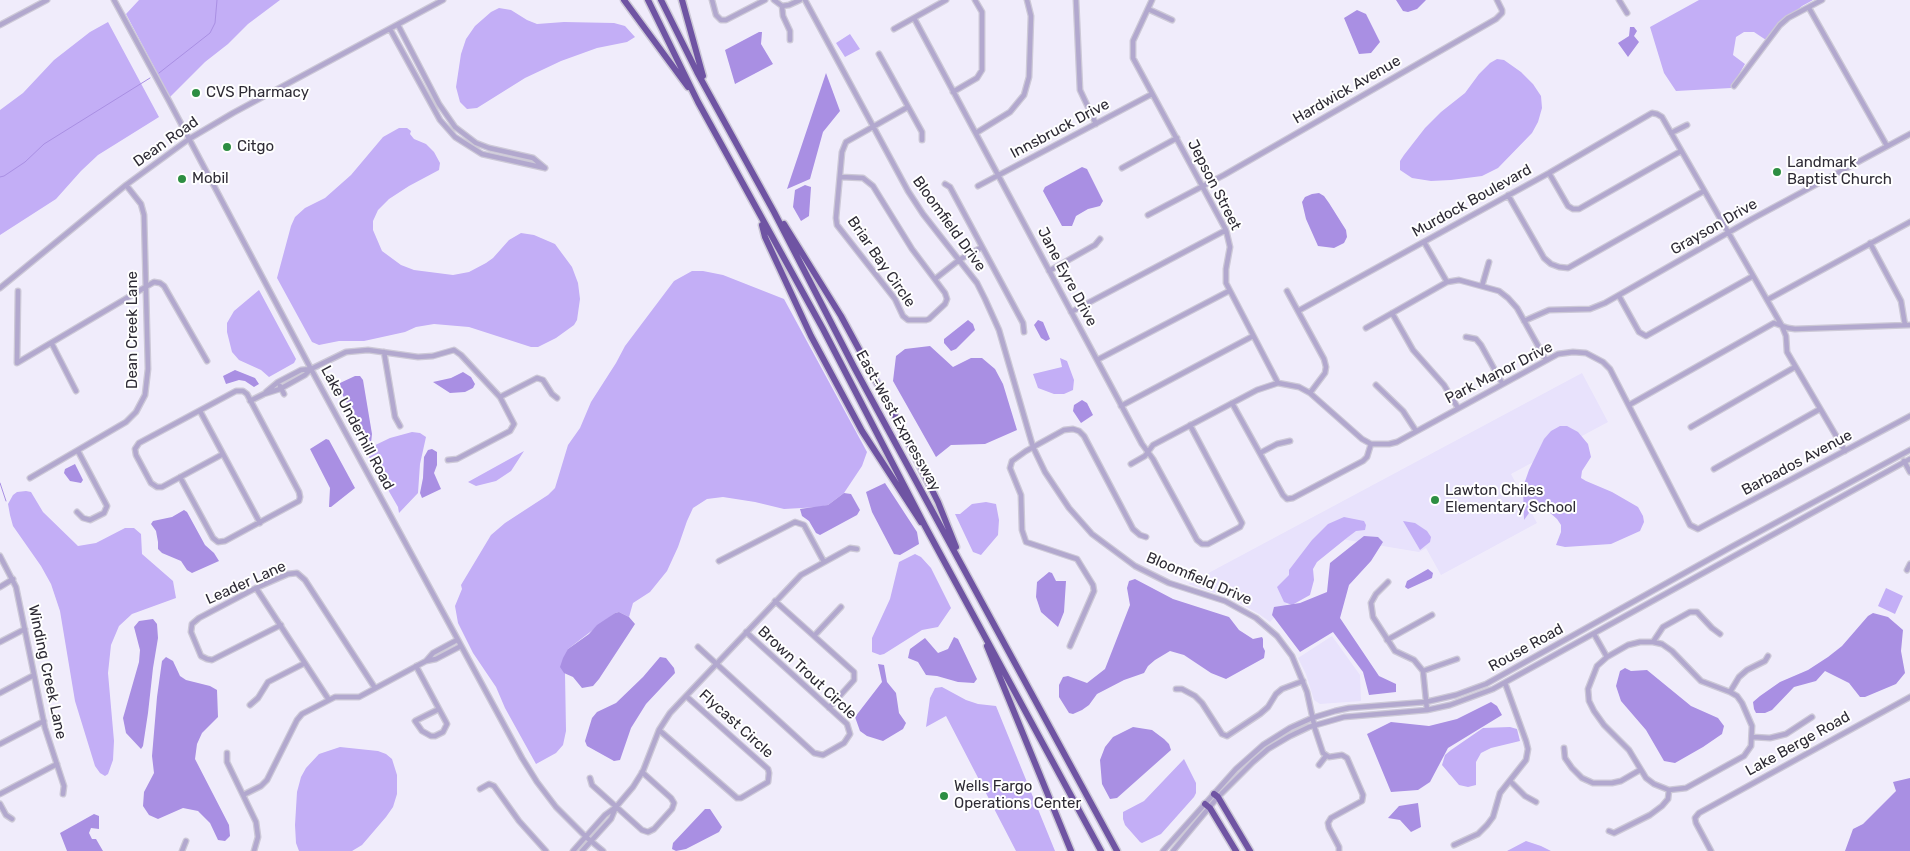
<!DOCTYPE html>
<html>
<head>
<meta charset="utf-8">
<style>
	body { margin:0 }
	canvas { display:block; background:#f0ecfb }
</style>
</head>
<body>
<canvas width="1910" height="851"></canvas>
<script>
const c = document.querySelector('canvas').getContext('2d');
c.lineJoin = 'round';
function fill(path, color) { c.fillStyle = color; c.fill(path, 'evenodd'); }
const toPath = rows => new Path2D(rows.map(r => 'M' + r).join(''));
function strokePath(path, color, width, dash) { c.strokeStyle = color; c.lineWidth = width; c.lineCap = dash ? 'butt' : 'round'; c.setLineDash(dash || []); c.stroke(path); }
function drawText(font, color, halo, rows, align = 'center') {
  c.font = font + ' Rubik,sans-serif'; c.lineWidth = 4; c.setLineDash([]); c.textBaseline = 'middle'; c.strokeStyle = halo; c.fillStyle = color; for (const [text, x, y, turn = 0] of rows) {
    c.save(); c.translate(x, y); c.rotate((+turn || 0) * Math.PI / 180); c.textAlign = isNaN(turn) ? turn : align; if (halo) c.strokeText(text, 0, 0); c.fillText(text, 0, 0); c.restore();
  }
}
const built = toPath([
	[1582,373,1608,422,1511,474,1537,523,1441,575,1426,548,1419,552,1341,539,1303,573,1290,601,1270,622,1259,614,1232,599,1188,584],
	[1332,636,1360,675,1361,701,1320,704,1314,700,1306,674,1298,658]
]);
const green = toPath([
	[139,0,280,0,248,24,228,44,205,62,170,97,126,14],
	[1699,0,1813,0,1802,6,1770,34,1766,40,1754,32,1744,32,1736,37,1733,55,1745,64,1731,88,1676,91,1664,73,1650,27],
	[499,8,511,10,527,20,537,24,564,22,614,23,625,26,635,37,627,42,597,48,561,61,525,78,477,108,467,109,460,102,456,87,461,54,466,39,475,26,491,12],
	[108,22,159,117,98,155,81,171,56,199,0,235,0,110,23,93,54,60,90,32],
	[850,34,860,49,845,57,836,43],
	[1497,59,1504,60,1521,72,1533,84,1541,96,1542,108,1538,122,1532,133,1498,168,1482,176,1451,180,1431,181,1412,178,1400,170,1400,161,1404,155,1425,128,1441,112,1465,93,1479,74,1490,63],
	[399,128,407,128,411,131,410,134,414,139,426,144,434,152,440,163,439,170,409,186,389,199,378,210,373,221,373,230,382,251,401,265,414,270,453,275,469,272,486,263,493,258,509,240,521,233,534,235,555,244,572,267,578,283,580,299,577,320,574,325,556,338,538,347,531,347,469,327,434,324,416,327,405,332,364,341,339,341,319,345,312,342,277,278,291,226,295,217,305,208,325,198,351,175,383,137],
	[692,271,703,271,723,275,784,299,867,452,862,466,844,493,828,505,819,507,784,509,755,502,723,497,707,499,693,508,687,521,678,547,667,571,650,592,633,603,629,617,619,612,615,613,568,649,565,673,566,731,563,745,556,753,536,764,505,708,496,687,473,653,458,623,455,606,462,589,461,585,491,535,505,523,548,495,555,488,568,445,580,428,591,402,616,363,625,346,674,281],
	[259,290,296,359,294,363,269,377,261,370,239,360,232,352,227,332,227,323,234,311],
	[1060,358,1067,361,1074,380,1073,390,1064,394,1054,394,1038,388,1033,374,1062,367],
	[1560,426,1567,426,1578,432,1588,444,1591,457,1582,471,1581,478,1586,481,1612,492,1638,507,1643,516,1644,522,1640,531,1611,544,1565,547,1556,545,1561,532,1561,525,1557,519,1549,512,1535,510,1529,513,1524,520,1523,487,1529,470,1544,439,1551,431],
	[412,432,420,433,426,437,420,464,418,493,399,513,398,507,365,450,390,438],
	[524,451,511,471,496,481,476,486,468,482],
	[26,491,31,492,43,512,78,546,96,543,125,528,134,528,141,534,142,554,173,581,176,598,132,614,119,626,111,645,108,673,114,741,113,760,108,774,105,776,100,773,95,766,75,701,60,611,51,584,41,566,13,526,10,515,8,504,13,495,17,492],
	[986,502,996,504,999,520,998,535,981,555,973,552,955,514,960,514,972,504],
	[1344,517,1364,521,1366,525,1365,530,1356,531,1348,537,1317,562,1313,569,1314,580,1310,595,1292,605,1284,602,1277,587,1289,575,1289,570,1312,540,1328,524],
	[1403,521,1415,523,1427,531,1431,537,1430,542,1420,550],
	[915,554,921,557,931,568,951,608,938,627,922,630,884,654,880,655,872,652,872,638,890,599,899,562],
	[1886,588,1903,596,1895,614,1878,606],
	[942,687,966,700,978,704,996,706,1055,851,1016,851,946,716,926,727,930,698,935,688],
	[1510,727,1517,729,1520,741,1491,748,1481,753,1476,762,1476,785,1468,787,1459,785,1442,765,1445,755,1451,750,1483,728],
	[340,747,378,751,386,754,392,759,397,775,397,794,393,807,386,817,362,845,352,851,299,851,296,843,295,825,297,792,301,777,306,768,319,754],
	[1184,759,1196,783,1196,793,1194,797,1161,834,1142,843,1140,842,1125,825,1123,819,1123,812,1144,801],
	[1526,841,1541,846,1551,851,1507,851]
]);
const water = toPath([
	[1396,0,1426,0,1417,9,1408,12,1403,11],
	[1357,10,1366,14,1380,42,1371,53,1359,54,1344,18],
	[1630,27,1634,27,1637,31,1634,36,1639,42,1628,57,1618,43,1629,36],
	[759,32,762,32,761,44,773,64,735,84,725,50],
	[826,73,840,111,823,132,810,179,787,189],
	[1082,167,1087,169,1103,201,1100,206,1088,209,1076,216,1072,226,1062,226,1043,191,1045,187],
	[805,185,811,187,809,216,801,221,793,207,795,190],
	[1319,193,1324,196,1329,203,1346,230,1347,237,1344,243,1334,248,1318,246,1306,219,1302,202,1305,197,1312,194],
	[968,320,973,324,975,330,956,349,951,351,944,343,944,339],
	[1038,320,1043,322,1050,339,1046,341,1041,338,1034,325],
	[930,346,953,367,971,358,982,358,995,369,1003,384,1017,430,985,444,951,445,936,457,893,381,896,356,905,349],
	[235,370,255,378,259,384,254,387,245,381,239,380,226,384,223,376],
	[463,372,471,377,475,384,473,388,465,392,450,393,433,382,451,378],
	[355,376,360,376,363,380,372,434,371,443,362,432,339,388,340,383],
	[1082,400,1087,403,1093,415,1081,423,1073,411,1074,405],
	[326,439,329,440,355,488,331,507,329,507,330,488,310,449],
	[432,449,437,452,437,465,434,473,441,489,422,498,420,493,423,478,424,457,428,450],
	[75,464,83,480,81,483,70,481,64,473,65,469],
	[885,483,917,532,919,544,900,555,894,554,872,512,866,492],
	[844,493,851,494,860,510,857,515,820,535,816,533,809,521,802,516,800,509,828,505],
	[184,510,187,512,205,545,214,553,219,561,192,573,187,570,181,561,162,553,158,549,158,542,156,531,151,524,153,521,172,517],
	[1364,536,1378,537,1383,542,1371,561,1349,585,1340,618,1379,676,1396,684,1396,692,1369,695,1363,672,1333,632,1300,652,1272,615,1274,607,1300,603,1327,592,1330,563],
	[1428,569,1433,573,1432,578,1408,589,1405,587,1407,581],
	[1049,572,1052,573,1056,581,1066,581,1064,612,1058,627,1041,612,1036,597,1037,582],
	[1135,579,1173,599,1229,617,1239,630,1253,639,1262,637,1263,639,1263,647,1265,651,1264,658,1226,679,1211,673,1184,655,1170,651,1155,660,1148,666,1144,673,1124,680,1097,694,1089,705,1082,710,1073,714,1069,713,1059,697,1059,685,1063,677,1068,676,1087,683,1105,669,1130,605,1127,588,1129,581],
	[619,612,629,617,635,624,599,679,593,686,582,688,573,677,564,673,560,667,563,658,568,649,589,634,597,625,615,613],
	[1873,613,1888,617,1903,630,1901,651,1905,673,1896,684,1865,697,1860,697,1849,683,1825,671,1816,681,1794,687,1772,710,1765,713,1756,713,1754,709,1753,702,1760,696,1780,682,1808,670,1828,657,1842,646,1868,616],
	[153,619,157,624,158,638,153,668,148,713,143,746,141,749,126,733,123,718,139,662,140,650,134,627,139,621],
	[954,637,958,639,977,679,974,683,958,682,937,676,926,675,918,662,908,658,910,649,925,638,938,653,948,649],
	[166,657,173,661,180,676,186,680,210,686,217,690,218,717,202,733,197,744,195,759,229,825,230,836,225,841,218,840,210,823,198,811,183,808,158,819,149,815,143,806,144,792,154,773,152,756,157,697,162,661],
	[660,657,666,658,674,668,675,673,646,704,631,728,620,760,614,761,587,746,585,741,592,718,597,712,616,703,643,677],
	[878,664,884,665,887,682,896,693,899,713,906,723,903,729,883,741,867,736,860,731,855,717,882,682],
	[1625,668,1631,671,1647,670,1691,706,1718,718,1724,726,1722,734,1703,747,1675,763,1664,761,1646,730,1621,701,1616,686,1620,671],
	[1491,702,1497,706,1502,715,1448,748,1430,782,1418,790,1391,792,1367,734,1391,722,1429,726,1457,719],
	[1133,727,1152,730,1164,739,1169,744,1171,750,1117,798,1110,799,1102,784,1100,760,1105,747,1113,737],
	[1910,778,1910,851,1845,851,1853,829,1863,824,1896,791,1893,782],
	[1418,803,1421,827,1411,832,1400,820,1388,818,1399,806],
	[705,809,710,809,722,827,719,832,686,849,676,851,672,849,673,843],
	[94,814,99,816,99,829,91,828,89,833,92,839,96,839,103,851,67,851,60,833]
]);
const stream = toPath([
	[159,73,210,33,215,23,217,0],
	[0,177,4,176,25,162,44,144,150,78],
	[0,483,6,501]
]);
const minor = toPath([
	[114,0,169,101,311,369,522,758,537,782,556,807,586,837,603,851],
	[712,0,716,15,721,20,726,20,765,0],
	[774,0,782,6,789,5,800,0],
	[805,0,908,191,923,214,977,283,985,299,999,330,1033,447,1045,472,1069,508,1092,534,1135,566,1169,583,1225,601,1256,618,1277,636,1292,656,1307,692,1315,729,1323,753,1329,757,1342,755,1347,758,1363,795,1362,801,1331,818,1328,823,1329,828,1339,847,1339,851],
	[1076,0,1080,90,1096,124],
	[1152,0,1133,41,1133,58,1226,230,1230,247,1226,269,1226,283,1278,383],
	[1619,0,1627,13],
	[782,6,783,16,790,31,790,40],
	[1809,8,1887,146],
	[1148,9,1172,20],
	[914,18,1142,444,1153,459,1197,540,1202,544,1208,544,1240,527,1242,523,1190,425],
	[0,25,47,0],
	[398,25,439,104,455,127,476,143,489,148,533,158,545,168],
	[390,29,440,120,455,137,482,154,545,168],
	[894,29,946,0],
	[879,54,922,132,922,140],
	[1734,86,1780,25,1788,18,1822,0],
	[953,92,977,78,982,70,982,12,975,0],
	[976,133,1010,112,1024,95,1029,77,1031,16,1027,0],
	[1671,133,1687,125],
	[1122,168,1177,138],
	[1549,173,1568,206,1573,209,1579,209,1681,151],
	[841,177,863,178,873,186,912,249,945,293,947,299,945,304,929,319,926,320,908,320,903,316,895,299,837,225,836,218,842,152,846,142,908,107],
	[945,184,950,187,1023,323,1024,332],
	[978,186,1152,94],
	[1508,195,1544,258,1551,264,1559,267,1568,268,1704,191],
	[1148,215,1224,175,1496,19,1502,13,1502,10,1497,0],
	[1424,242,1447,282],
	[1870,243,1901,301,1905,325],
	[1049,271,1095,245,1100,239],
	[935,279,959,260,982,247],
	[1482,286,1489,262],
	[0,288,126,185,189,139,233,113,443,0],
	[18,291,17,363,154,282,160,283,164,286,207,361],
	[1287,291,1324,359,1326,367,1325,373,1310,393],
	[1619,296,1639,332,1646,336,1753,276],
	[1767,300,1910,222],
	[1298,311,1549,173,1652,113,1657,114,1662,117,1782,326,1786,336,1787,352,1845,451],
	[1071,312,1226,230],
	[1392,313,1413,350,1444,385,1458,408],
	[1524,321,1549,310,1590,309,1605,303,1752,219,1910,134],
	[1366,328,1447,282,1459,280,1499,291,1508,298,1517,308,1546,360],
	[1466,337,1476,339,1481,345,1502,383],
	[52,344,76,391],
	[384,352,395,417,400,426],
	[1097,360,1229,291],
	[1376,385,1403,411,1416,431],
	[280,386,284,394],
	[266,392,278,382,301,370,311,369],
	[500,397,537,378,543,380,552,394,557,398],
	[250,401,264,394,280,389,305,375,311,369,346,352,368,350,418,357,433,356,454,350,461,355,500,397,514,424,510,431,457,459,448,460],
	[1232,403,1283,495,1287,499,1293,498,1363,461,1367,457,1371,444],
	[1629,405,1774,323,1788,328,1795,329,1910,325],
	[1121,406,1253,336],
	[200,411,260,523],
	[1691,427,1795,367],
	[1260,453,1277,444,1290,441],
	[1904,461,1910,472],
	[1131,464,1145,456,1153,445,1257,390,1278,383,1299,387,1310,393,1362,439,1371,444,1389,444,1397,442,1558,354,1573,352,1586,353,1603,362,1610,369,1690,525,1698,529,1910,416],
	[1714,469,1820,409],
	[180,477,213,538,218,542,225,541,299,501,300,497,299,492,247,394,243,391,236,391,139,443,135,449,136,455,151,483,157,487,162,487,223,454],
	[30,478,126,422,136,412,145,395,148,369,144,215,141,204,126,185],
	[77,512,83,518,90,520,104,513,107,506,78,451],
	[0,556,16,587,45,728,64,786,63,794],
	[719,561,795,522,804,525,824,562],
	[1907,570,1910,564],
	[1388,582,1376,594,1371,603,1373,617,1395,651,1414,660,1423,671,1427,710],
	[0,587,13,579],
	[256,588,329,700],
	[775,601,854,672,854,680,829,708],
	[281,625,212,660,207,659,201,656,191,632,192,624,199,618,256,588,288,574,297,573,305,580,375,688],
	[1594,634,1607,657],
	[814,636,841,607],
	[457,640,433,653,426,661,436,659,461,646],
	[1387,640,1432,615],
	[0,642,25,629],
	[1640,642,1653,642,1662,644,1672,651,1701,681,1730,692,1737,696,1742,703,1752,726,1751,746,1744,756,1686,788,1669,790,1654,784,1646,778,1629,750,1604,725,1594,711,1589,701,1588,689,1597,666,1607,657,1628,645,1640,642],
	[1653,642,1663,627,1690,612,1697,612,1712,628,1720,634],
	[1070,646,1094,591,1093,585,1077,559,1026,542,1022,530,1021,495,1010,468,1012,461,1026,451,1064,430,1073,429,1079,431,1084,436,1133,529,1140,535,1146,537],
	[698,647,814,753,823,755,844,743,850,734,847,724,746,632],
	[416,666,439,709,446,722,447,724,443,732,435,736,431,736,422,731,415,721,439,709],
	[1423,671,1457,659],
	[1176,689,1182,689,1195,696,1202,703,1222,734,1227,736,1260,714,1268,707,1276,694,1282,689,1303,681],
	[1730,692,1739,677,1747,670,1765,661,1768,656],
	[0,693,34,675],
	[250,705,258,698,268,682,305,663],
	[659,730,737,798,741,798,768,782,769,773,768,769,686,696],
	[1753,737,1770,738,1786,734,1812,717],
	[0,744,44,721],
	[1564,748,1565,758,1572,768,1582,778,1593,783,1612,783,1621,781,1640,770],
	[227,753,227,762,256,822,258,837,254,851],
	[1319,765,1326,756],
	[590,778,592,785,642,830,648,832,654,829,672,809,674,803,671,798,642,772],
	[1510,781,1525,796,1536,802],
	[480,789,489,784,494,786,519,821,546,851],
	[0,794,57,764],
	[243,795,261,786,267,780,297,720,302,714,335,697,359,697,426,661],
	[0,804,6,815,12,819],
	[616,807,633,787,643,771,659,730,670,713,686,696,801,575,850,548,857,549],
	[1609,831,1614,833,1650,815,1662,806,1668,799,1669,790],
	[1454,845,1478,834,1487,825,1493,817,1500,793,1526,760,1528,749,1526,741,1505,683],
	[182,851,186,841],
	[573,851,605,815,616,807,611,819,582,851],
	[1163,851,1236,769,1263,745,1290,728,1312,718,1335,711,1349,708,1426,702,1456,695,1486,684,1733,546,1910,450],
	[1173,851,1218,797,1253,762,1268,749,1290,736,1309,727,1344,717,1427,710,1450,705,1493,689,1910,459],
	[1711,851,1696,823,1695,818,1699,813,1910,697]
]);
const highway = toPath([
	[624,0,688,87],
	[648,0,698,102,823,329,925,526,1101,851],
	[661,0,697,72,774,212,854,367,1117,851],
	[682,0,703,76],
	[784,224,841,316,894,414,938,502,956,547],
	[762,225,765,237,811,336,862,431,921,522],
	[987,646,1071,851],
	[1214,794,1218,797,1250,851],
	[1205,804,1210,808,1236,851]
]);
const markers = [
	[196,93,5,"#2d8e42"],
	[227,147,5,"#2d8e42"],
	[1777,172,5,"#2d8e42"],
	[182,179,5,"#2d8e42"],
	[1435,500,5,"#2d8e42"],
	[944,796,5,"#2d8e42"]
];
const streetNames = [
	["Hardwick Avenue",1347,90,-30],
	["Innsbruck Drive",1060,129,-28],
	["Dean Road",166,142,-35],
	["Jepson Street",1214,185,63],
	["Murdock Boulevard",1472,201,-29],
	["Bloomfield Drive",949,224,54],
	["Grayson Drive",1714,227,-30],
	["Briar Bay Circle",881,262,55],
	["Jane Eyre Drive",1067,277,62],
	["Dean Creek Lane",133,330,-90],
	["Park Manor Drive",1499,373,-27],
	["East-West Expressway",898,421,61],
	["Lake Underhill Road",357,428,62],
	["Barbados Avenue",1797,463,-28],
	["Bloomfield Drive",1199,579,23],
	["Leader Lane",246,583,-24],
	["Rouse Road",1526,648,-29],
	["Winding Creek Lane",47,672,78],
	["Brown Trout Circle",807,673,43],
	["Flycast Circle",736,724,42],
	["Lake Berge Road",1798,744,-29]
];
const poiNames = [
	["CVS Pharmacy",206,93],
	["Citgo",237,147],
	["Landmark",1787,163],
	["Baptist Church",1787,180],
	["Mobil",192,179],
	["Lawton Chiles",1445,491],
	["Elementary School",1445,508],
	["Wells Fargo",954,787],
	["Operations Center",954,804]
];
fill(built, '#e8e2fc');
fill(green, '#c3aef6');
fill(water, '#a98fe3');
strokePath(stream, '#a98fe3', 1);
strokePath(minor, '#cdc9d7', 7);
strokePath(highway, '#cdc9d7', 9);
strokePath(minor, '#b2a8ce', 4.5);
strokePath(highway, '#6f54a3', 6);
for (const [x, y, r, color] of markers) { const dot = new Path2D(); dot.arc(x, y, r, 0, 2 * Math.PI); c.fillStyle = color; c.fill(dot); strokePath(dot, '#fff', 2); }
drawText('15px', '#2e2b35', '#fff', streetNames);
drawText('15px', '#2e2b35', '#fff', poiNames, 'left');
</script>
</body>
</html>
